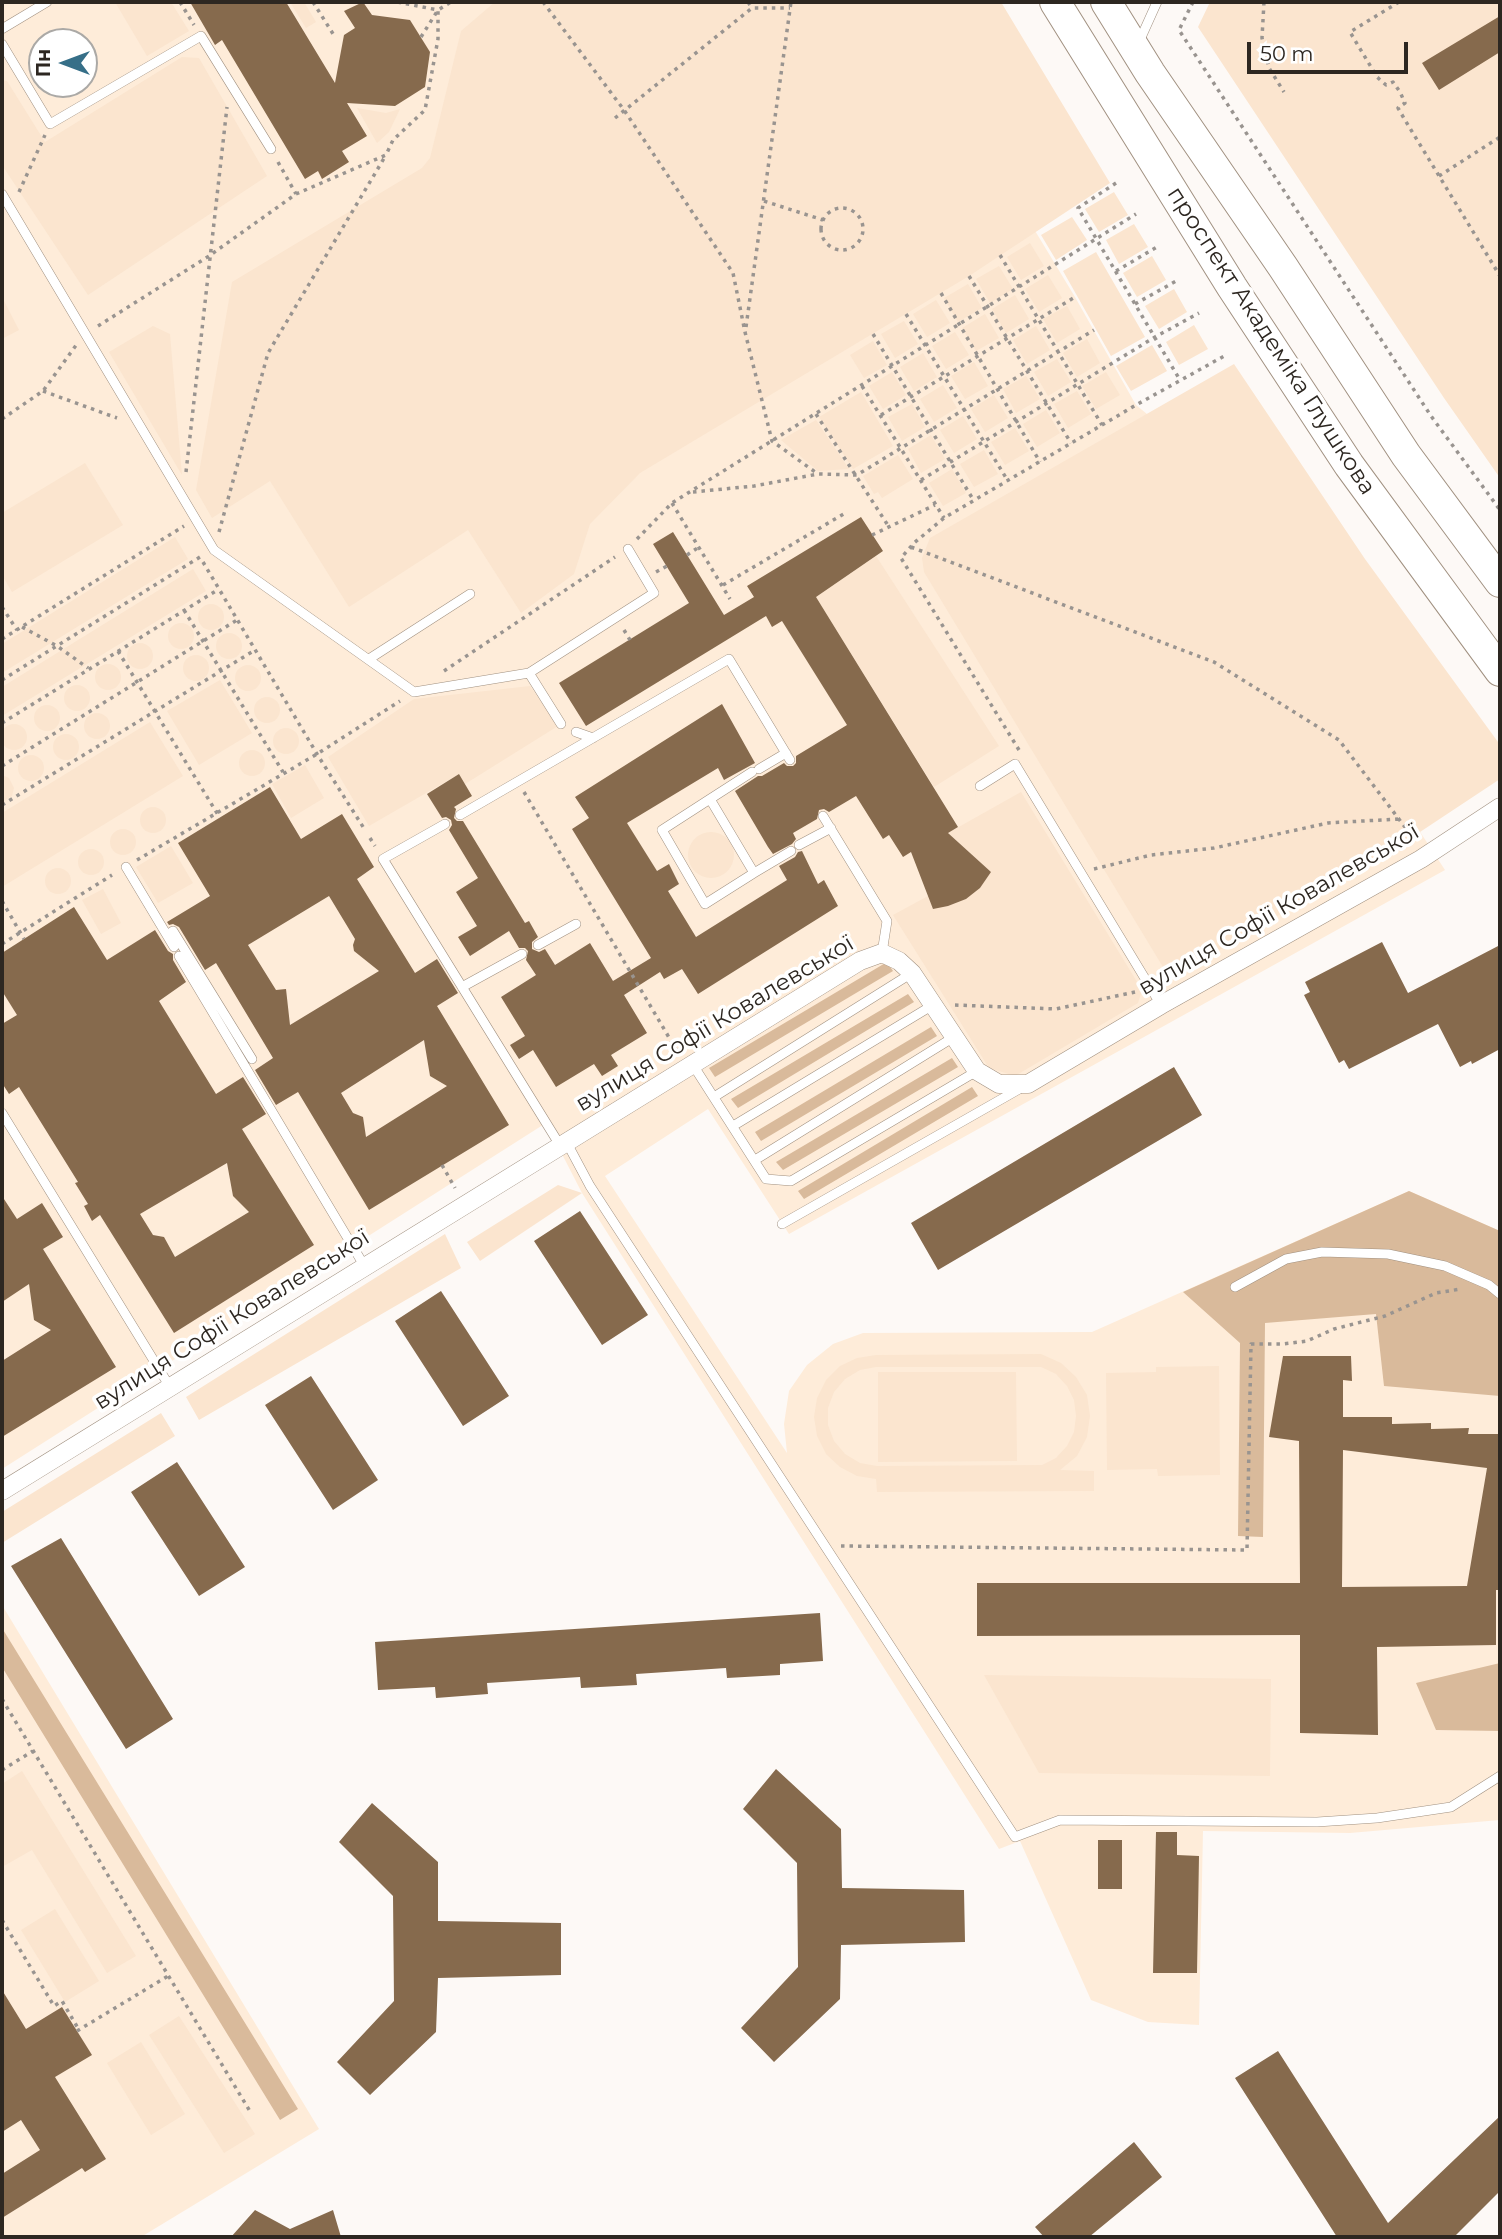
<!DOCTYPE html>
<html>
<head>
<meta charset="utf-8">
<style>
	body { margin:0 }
	#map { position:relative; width:1502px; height:2239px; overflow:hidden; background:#fdf9f6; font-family:Montserrat,sans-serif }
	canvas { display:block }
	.frame { position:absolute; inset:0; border:4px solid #2d2721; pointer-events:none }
	.north { position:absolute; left:28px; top:28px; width:70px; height:70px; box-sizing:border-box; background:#fff; border:2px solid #aba9a6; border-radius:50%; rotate:270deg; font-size:19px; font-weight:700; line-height:28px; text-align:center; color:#2d2721 }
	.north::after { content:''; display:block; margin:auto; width:24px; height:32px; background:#366f88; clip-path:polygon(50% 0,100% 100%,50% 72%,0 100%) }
	.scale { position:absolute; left:1247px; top:42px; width:161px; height:32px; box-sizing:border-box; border:4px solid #2d2721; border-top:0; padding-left:9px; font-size:21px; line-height:24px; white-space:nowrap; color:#2d2721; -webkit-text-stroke:5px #fff; paint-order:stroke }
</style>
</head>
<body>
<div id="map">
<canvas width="1502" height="2239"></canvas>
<div class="frame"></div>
<div class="north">Пн</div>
<div class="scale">50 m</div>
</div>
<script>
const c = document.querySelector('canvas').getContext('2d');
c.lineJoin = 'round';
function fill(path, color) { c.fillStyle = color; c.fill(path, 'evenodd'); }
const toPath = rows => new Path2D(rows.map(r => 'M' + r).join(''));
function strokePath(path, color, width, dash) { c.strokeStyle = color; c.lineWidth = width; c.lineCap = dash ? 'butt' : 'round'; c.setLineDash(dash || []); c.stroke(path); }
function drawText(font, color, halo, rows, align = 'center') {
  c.font = font + ' Montserrat,sans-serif'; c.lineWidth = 7; c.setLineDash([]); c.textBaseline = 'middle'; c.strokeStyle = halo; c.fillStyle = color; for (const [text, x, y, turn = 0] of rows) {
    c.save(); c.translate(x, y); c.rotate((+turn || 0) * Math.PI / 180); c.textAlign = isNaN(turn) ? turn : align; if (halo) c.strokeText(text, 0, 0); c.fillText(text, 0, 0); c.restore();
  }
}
const built = toPath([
	[2,2,897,2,1075,297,1136,405,1147,414,1445,870,789,1234,708,1109,605,1176,787,1453,784,1424,789,1391,807,1365,833,1344,863,1333,1092,1332,1409,1191,1500,1231,1500,1820,1350,1833,1203,1831,1199,2025,1148,2022,1091,2000,1020,1841,999,1849,582,1193,546,1123,2,1469],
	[42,42,84,42,84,84,42,84],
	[2,1605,319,2129,141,2237,2,2237]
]);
const green = toPath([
	[115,2,171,2,189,31,147,56],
	[290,2,304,2,316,22,306,28],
	[495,2,1001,2,1110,183,969,276,640,473,590,524,574,574,521,613,468,530,349,607,270,481,212,518,196,490,232,282,422,168,430,158,461,31],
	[1210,2,1500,2,1500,478,1444,398,1198,27],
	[182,57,199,58,267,176,88,295,2,165,2,80,7,81,45,142],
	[357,108,386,113,400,109,389,132,377,143],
	[1114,192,1128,215,1099,232,1085,209],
	[1072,217,1087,240,1056,260,1041,235],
	[1134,224,1148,247,1119,264,1106,240],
	[1030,243,1044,266,1021,280,1007,257],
	[1096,252,1145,337,1111,356,1063,271],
	[1152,256,1166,280,1137,297,1123,273],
	[999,266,1013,289,990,303,976,279],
	[1048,275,1062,298,1039,312,1025,289],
	[968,284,982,308,958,322,944,298],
	[1174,289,1187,312,1159,329,1145,306],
	[1015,295,1029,319,1006,333,992,309],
	[2,297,19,330,2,339],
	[936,300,950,323,927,337,913,314],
	[1067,306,1080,329,1057,343,1043,319],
	[985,314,999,338,976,351,962,328],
	[904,321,918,344,895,358,881,334],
	[1194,325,1208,349,1179,365,1166,342],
	[153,326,170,334,182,475,109,352],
	[1036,326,1050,350,1027,364,1013,340],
	[955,332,969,355,946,369,932,346],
	[1087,339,1100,363,1077,377,1063,353],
	[873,341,887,365,864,378,850,355],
	[1152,345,1167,371,1131,391,1116,366],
	[923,353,937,377,914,391,900,367],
	[1057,359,1071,382,1048,396,1034,372],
	[974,362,988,386,965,399,951,376],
	[1234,364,1365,559,1498,742,1500,748,1500,779,1420,832,1177,975,1166,972,924,572,922,558,930,538],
	[892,372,906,395,883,409,869,386],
	[1106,372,1120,395,1096,409,1082,386],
	[1026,376,1040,399,1016,413,1003,389],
	[943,385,957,408,934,422,920,399],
	[1077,391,1091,414,1068,428,1054,404],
	[861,392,893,446,853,469,819,417],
	[994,395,1008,418,985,432,971,409],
	[912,404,925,427,902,441,888,417],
	[1046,410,1060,433,1037,447,1023,424],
	[963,416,977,439,954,453,940,430],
	[816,420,849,469,818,471,781,440],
	[1015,428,1029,451,1005,465,991,442],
	[931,435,945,459,921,473,908,449],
	[984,450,998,474,974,487,960,464],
	[898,455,913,479,882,498,878,492,874,494,863,476],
	[85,463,123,525,12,592,2,575,2,513],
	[952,469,966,493,943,506,929,483],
	[175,537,188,559,2,673,2,644],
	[876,556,999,746,934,787,816,597],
	[193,569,206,591,2,716,2,687],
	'198 617a13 13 0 1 1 26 0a13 13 0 1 1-26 0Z',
	'168 636a13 13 0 1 1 26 0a13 13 0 1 1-26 0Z',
	'216 646a13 13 0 1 1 26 0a13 13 0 1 1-26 0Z',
	'127 656a13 13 0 1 1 26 0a13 13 0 1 1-26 0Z',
	'183 668a13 13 0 1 1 26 0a13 13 0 1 1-26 0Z',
	'95 677a13 13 0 1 1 26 0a13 13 0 1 1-26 0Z',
	'235 678a13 13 0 1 1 26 0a13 13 0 1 1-26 0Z',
	[220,680,252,733,199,765,167,711],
	'64 698a13 13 0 1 1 26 0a13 13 0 1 1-26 0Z',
	[530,686,558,726,465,784,459,774,369,826,328,757,414,699],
	'254 710a13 13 0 1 1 26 0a13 13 0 1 1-26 0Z',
	'34 718a13 13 0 1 1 26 0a13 13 0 1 1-26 0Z',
	'84 726a13 13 0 1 1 26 0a13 13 0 1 1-26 0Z',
	[150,722,183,776,2,887,2,813],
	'1 737a13 13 0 1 1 26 0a13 13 0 1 1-26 0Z',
	'273 741a13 13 0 1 1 26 0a13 13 0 1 1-26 0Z',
	'53 747a13 13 0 1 1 26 0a13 13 0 1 1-26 0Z',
	'239 763a13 13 0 1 1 26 0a13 13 0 1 1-26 0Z',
	'18 768a13 13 0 1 1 26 0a13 13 0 1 1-26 0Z',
	[305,765,324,798,291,818,272,784],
	[2,775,9,778,14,788,12,796,2,802],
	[1021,792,1142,990,1138,1003,1015,1076,989,1068,893,915,928,896,933,908,948,906,966,899,980,888,991,872,948,833],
	'140 820a13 13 0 1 1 26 0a13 13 0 1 1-26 0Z',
	'110 842a13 13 0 1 1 26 0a13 13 0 1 1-26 0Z',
	'688 855a23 23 0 1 1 46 0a23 23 0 1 1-46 0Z',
	[171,846,193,883,158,903,136,867],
	'78 862a13 13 0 1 1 26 0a13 13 0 1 1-26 0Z',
	'45 881a13 13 0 1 1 26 0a13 13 0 1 1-26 0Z',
	[103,889,121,923,101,934,82,900],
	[558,1185,582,1193,480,1261,467,1242],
	[445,1234,461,1268,199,1420,186,1397],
	[1041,1354,1061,1363,1076,1377,1087,1395,1090,1416,1087,1437,1077,1456,1060,1470,1094,1471,1094,1491,877,1492,876,1479,857,1476,840,1467,826,1454,817,1436,814,1417,817,1398,826,1380,840,1366,857,1358,876,1355],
	[876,1367,1041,1367,1056,1374,1067,1386,1074,1400,1076,1416,1074,1432,1067,1446,1056,1458,1042,1465,877,1466,860,1463,845,1454,834,1441,828,1425,828,1408,834,1392,845,1379,860,1370],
	[1219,1366,1220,1475,1158,1476,1157,1469,1107,1470,1106,1373,1156,1372,1156,1367],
	[878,1372,1016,1372,1017,1461,878,1462],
	[161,1413,175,1436,2,1543,2,1512],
	[984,1675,1271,1679,1270,1776,1039,1773],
	[22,1771,136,1956,107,1973,32,1850,2,1867,2,1784],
	[55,1909,99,1981,65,2002,21,1930],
	[179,2016,255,2134,224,2153,149,2035],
	[141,2042,185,2114,151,2135,107,2063]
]);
const forest = toPath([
	[887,962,893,971,715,1077,709,1068],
	[908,994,914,1002,738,1108,731,1099],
	[931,1027,937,1036,761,1141,755,1132],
	[952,1058,958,1067,783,1170,776,1162],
	[972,1087,978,1096,804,1199,798,1191],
	[1409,1191,1500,1231,1500,1396,1384,1386,1376,1314,1265,1323,1263,1537,1238,1536,1240,1343,1183,1292],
	[2,1628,298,2109,280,2120,2,1667],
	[1500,1663,1500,1731,1436,1730,1416,1683]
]);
const building = toPath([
	[190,2,286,2,335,83,344,35,355,28,344,11,363,2,372,15,410,20,430,52,425,87,395,106,347,103,367,136,342,151,349,162,322,179,318,171,305,179,222,40,215,45],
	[1500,16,1500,52,1439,90,1422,63],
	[861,517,883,551,816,597,958,827,948,833,991,872,980,888,966,899,948,906,933,909,911,852,903,857,889,835,883,839,856,796,829,812,824,809,819,810,817,819,793,833,796,839,792,844,773,854,768,847,735,791,758,776,762,776,784,763,787,766,793,766,796,763,796,756,847,725,782,621,772,627,766,616,586,726,559,683,689,603,653,544,673,532,724,615,754,597,747,586],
	[722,704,755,763,724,780,718,768,627,823,657,871,669,864,679,884,668,891,696,937,787,880,779,866,795,857,798,852,802,851,818,884,824,880,838,906,698,994,682,969,664,979,660,972,624,995,647,1033,611,1055,618,1066,602,1076,594,1064,556,1087,533,1050,519,1059,510,1045,525,1036,501,997,536,975,526,960,528,951,525,948,519,948,509,931,470,956,458,937,477,926,456,892,478,878,449,830,452,825,451,820,446,817,442,818,427,794,459,774,472,796,454,807,456,809,454,818,457,821,463,821,525,923,529,921,538,937,532,942,532,949,539,952,545,949,555,965,590,943,613,981,651,958,572,829,589,818,575,797],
	[270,787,301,839,342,814,374,867,357,879,415,973,437,959,458,993,437,1006,509,1125,369,1210,298,1092,276,1105,255,1070,273,1058,216,963,205,970,179,927,173,924,169,925,167,922,210,896,178,843],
	[329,896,355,939,353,945,354,951,379,971,290,1025,286,989,276,990,248,945],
	[424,1040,430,1076,447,1086,366,1137,363,1117,353,1113,341,1093],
	[74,907,107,960,155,930,168,951,173,954,173,960,186,982,159,1001,216,1094,243,1077,266,1114,242,1129,314,1245,174,1333,100,1215,92,1221,84,1206,88,1204,75,1183,78,1182,19,1087,9,1094,2,1083,2,1024,17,1015,2,991,2,953],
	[227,1163,233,1196,249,1212,175,1257,164,1237,153,1235,140,1214],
	[1382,942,1408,993,1500,945,1500,1049,1472,1064,1471,1061,1460,1067,1438,1024,1349,1069,1344,1060,1339,1063,1304,995,1310,992,1305,982],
	[1174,1067,1202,1115,938,1270,911,1223],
	[2,1196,17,1219,42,1203,63,1237,43,1249,116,1367,2,1437,2,1361,51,1330,34,1320,29,1284,2,1302],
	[580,1211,648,1315,602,1345,534,1241],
	[441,1291,509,1396,463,1426,395,1321],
	[1283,1356,1351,1356,1352,1381,1343,1380,1343,1417,1392,1417,1392,1424,1431,1423,1431,1429,1469,1428,1468,1434,1500,1434,1500,1590,1496,1590,1496,1645,1377,1647,1378,1735,1300,1733,1300,1635,977,1636,977,1583,1300,1583,1299,1441,1269,1437],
	[1343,1450,1487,1468,1467,1586,1342,1587],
	[311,1376,378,1480,333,1510,265,1405],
	[177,1462,245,1567,199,1596,131,1492],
	[61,1538,173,1719,126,1749,11,1566],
	[820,1613,823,1661,780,1664,780,1675,727,1678,726,1668,636,1674,637,1685,581,1688,580,1677,487,1683,488,1694,436,1698,435,1687,378,1690,375,1642],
	[776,1769,841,1829,842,1888,964,1890,965,1942,841,1945,840,1999,774,2062,741,2028,798,1967,797,1863,743,1809],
	[372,1803,438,1862,438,1921,561,1923,561,1975,438,1978,436,2032,370,2095,337,2062,394,2001,393,1896,339,1842],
	[1156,1832,1177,1832,1177,1855,1199,1856,1197,1973,1153,1973],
	[1098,1840,1122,1840,1122,1889,1098,1889],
	[2,1990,26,2029,62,2007,92,2055,55,2077,106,2159,85,2172,82,2168,2,2218,2,2174,40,2150,21,2120,2,2132],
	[1278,2051,1388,2223,1500,2116,1500,2191,1454,2237,1337,2237,1235,2078],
	[1134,2142,1162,2177,1089,2237,1044,2237,1035,2227],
	[255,2210,290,2229,333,2210,341,2237,231,2237]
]);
const path = toPath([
	[180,2,194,25],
	[313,2,335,37],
	[543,2,624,110,733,273,745,332,772,441,818,474],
	[748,2,752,8],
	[1193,2,1179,30,1431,416,1500,510],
	[1264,2,1262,38,1269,68,1284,92],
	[1399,2,1350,32,1377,77,1386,85,1393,82,1400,92,1405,103,1398,108,1405,120,1500,276],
	[421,37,438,10,451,2],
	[615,118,752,8,790,8],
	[278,162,296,194],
	[1439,176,1500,137],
	[1116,183,1078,208,1180,380],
	[19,192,45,135],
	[764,201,823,220],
	'821 229a21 21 0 1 1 42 0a21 21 0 1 1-42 0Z',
	[1000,255,1102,425],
	[1116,271,1157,247],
	[969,276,1071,443],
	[941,293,1040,462],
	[1135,304,1178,280],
	[906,314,1008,481],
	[98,326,209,256,296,194,386,155,393,140,425,110,438,39,438,10,397,2],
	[746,327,791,2],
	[873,334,974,501],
	[862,386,944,518],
	[43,391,117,418],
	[816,414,889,527],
	[881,415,1075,297],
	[2,419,43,391,77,344],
	[186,472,227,107],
	[921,480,1155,337,1199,313],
	[693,492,754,486,818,474,857,475,1094,330],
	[672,503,730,599],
	[219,532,268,353,386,155],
	[872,535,935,505],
	[637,539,672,503,1136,214],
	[911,547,1214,662,1339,740,1414,839],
	[687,555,699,547],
	[203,562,317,754,365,830],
	[656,572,667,566],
	[723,585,847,512],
	[2,607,17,630],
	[184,610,283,772],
	[22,627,57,646,88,668],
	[624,630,630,640],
	[2,639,184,526],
	[118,651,220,818],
	[444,671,615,557],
	[2,680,200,557],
	[2,723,219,589],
	[1019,750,901,558,914,543,944,518,1136,405,1226,355],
	[2,766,237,620],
	[524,792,677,1051],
	[2,805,255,650],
	[370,838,375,846],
	[137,860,317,754,400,701],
	[1094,869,1151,855,1214,848,1328,823,1398,819],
	[2,901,24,939],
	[2,944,112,875],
	[955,1005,1056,1009,1135,992],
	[442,1165,455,1188],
	[841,1546,1247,1550,1251,1344,1283,1344,1307,1341,1334,1329,1385,1316,1436,1293,1461,1289],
	[2,1699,251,2113],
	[2,1770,33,1751],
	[2,1920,54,2006,62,2001,79,2030],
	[77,2031,168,1976]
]);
const service = toPath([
	[2,29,47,2],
	[1139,42,1157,2],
	[2,44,50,124,201,36,271,149],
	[2,194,214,550,414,692,529,673,654,593,628,549],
	[369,659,470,594],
	[529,673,561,724],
	[576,732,593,738],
	[759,769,786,753],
	[752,772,710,799,754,873,791,851],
	[980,786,1015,764,1161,1005],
	[710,799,662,830,705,904,754,873],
	[460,815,729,659,790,760],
	[823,816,887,921,882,953],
	[445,824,383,859,561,1147],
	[799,845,831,828],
	[126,867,174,947],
	[167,935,173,931,252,1059],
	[538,945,576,924],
	[179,956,365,1267],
	[462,987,522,954],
	[693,1065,766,1179,791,1181,977,1071],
	[714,1097,912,973],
	[2,1113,170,1387],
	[733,1126,933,1005],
	[567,1143,590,1186,1015,1837,1060,1820,1317,1822,1377,1818,1451,1807,1500,1776],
	[755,1160,954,1037],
	[782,1224,1021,1088],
	[1235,1287,1286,1259,1322,1252,1388,1254,1445,1266,1489,1285,1500,1294]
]);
const minor = toPath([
	[2,1491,860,961,882,953,899,961,912,973,977,1071,999,1084,1028,1084,1161,1005,1421,859,1500,807]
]);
const trunk = toPath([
	[1055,2,1232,287,1349,465,1500,671],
	[1106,2,1150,73,1283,267,1406,455,1500,582]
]);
const streetNames = [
	["проспект Академіка Глушкова",1271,341,57],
	["вулиця Софії Ковалевської",1279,910,-30],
	["вулиця Софії Ковалевської",715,1024,-31],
	["вулиця Софії Ковалевської",232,1320,-32]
];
fill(built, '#feecd9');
fill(green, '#fbe5cf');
fill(forest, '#d9ba9b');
fill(building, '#866a4d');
strokePath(service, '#a19181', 10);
strokePath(minor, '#a19181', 19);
strokePath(trunk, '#a19181', 32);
strokePath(path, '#999490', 3.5, [3.5, 5]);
strokePath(service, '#fff', 9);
strokePath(minor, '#fff', 18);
strokePath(trunk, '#fff', 30);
drawText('23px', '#2d2721', '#fff', streetNames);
</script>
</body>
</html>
